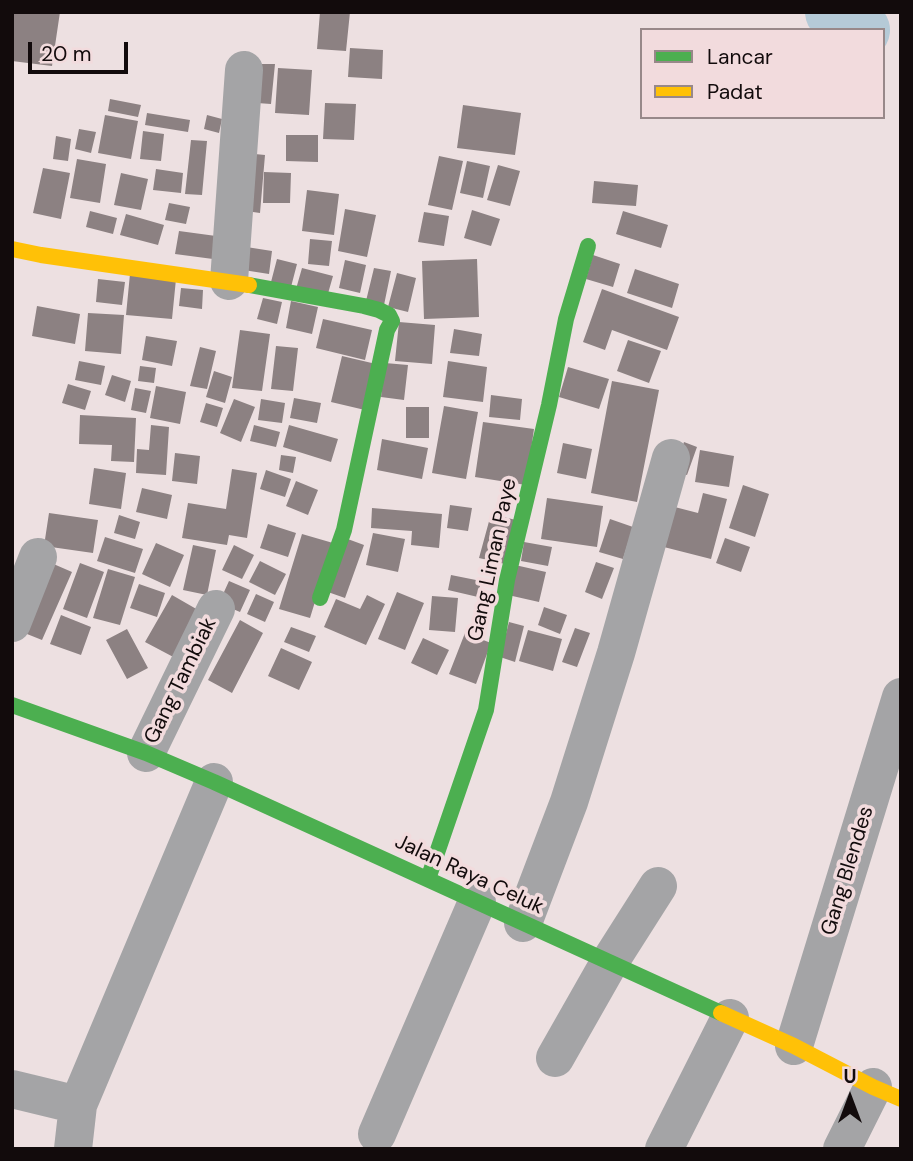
<!DOCTYPE html>
<html>
<head>
<meta charset="utf-8">
<style>
	body { margin:0 }
	#map { position:relative; width:913px; height:1161px; overflow:hidden; background:#ede0e1; font-family:"DM Sans",sans-serif }
	canvas { display:block }
	.frame { position:absolute; inset:0; border:14px solid #120b0c; pointer-events:none }
	.legend { position:absolute; left:640px; top:28px; width:245px; height:91px; box-sizing:border-box; background:#f2dbdd; border:2px solid #988889; margin:0; padding:9px 12px; list-style:none; font-size:21px; color:#120b0c }
	.legend li { display:flex; align-items:center; gap:14px; height:35px }
	.legend b { width:35px; border:2px solid #988889 }
	.north { position:absolute; left:815px; top:1063px; width:70px; height:70px; -webkit-text-stroke:5px #f2dbdd; paint-order:stroke; rotate:0deg; font-size:19px; font-weight:700; line-height:28px; text-align:center; color:#120b0c }
	.north::after { content:''; display:block; margin:auto; width:24px; height:32px; background:#120b0c; clip-path:polygon(50% 0,100% 100%,50% 72%,0 100%) }
	.scale { position:absolute; left:28px; top:42px; width:100px; height:32px; box-sizing:border-box; border:4px solid #120b0c; border-top:0; padding-left:9px; font-size:21px; line-height:24px; white-space:nowrap; color:#120b0c; -webkit-text-stroke:5px #f2dbdd; paint-order:stroke }
</style>
</head>
<body>
<div id="map">
<canvas width="913" height="1161"></canvas>
<div class="frame"></div>
<ul class="legend">
<li><b style="height:9px;background:#4caf50"></b>Lancar</li>
<li><b style="height:9px;background:#ffc107"></b>Padat</li>
</ul>
<div class="north">U</div>
<div class="scale">20 m</div>
</div>
<script>
const c = document.querySelector('canvas').getContext('2d');
c.lineJoin = 'round';
const toPath = rows => new Path2D(rows.map(r => 'M' + r).join(''));
function strokePath(path, color, width, dash) { c.strokeStyle = color; c.lineWidth = width; c.lineCap = dash ? 'butt' : 'round'; c.setLineDash(dash || []); c.stroke(path); }
function fill(path, color) { c.fillStyle = color; c.fill(path, 'evenodd'); }
function drawText(font, color, halo, rows, align = 'center') {
  c.font = font + ' "DM Sans",sans-serif'; c.lineWidth = 7; c.setLineDash([]); c.textBaseline = 'middle'; c.strokeStyle = halo; c.fillStyle = color; for (const [text, x, y, turn = 0] of rows) {
    c.save(); c.translate(x, y); c.rotate((+turn || 0) * Math.PI / 180); c.textAlign = isNaN(turn) ? turn : align; if (halo) c.strokeText(text, 0, 0); c.fillText(text, 0, 0); c.restore();
  }
}
const river = toPath([
	[835,12,849,24,860,30]
]);
const building = toPath([
	[12,12,60,12,52,66,12,61],
	[320,12,350,12,346,51,317,49],
	[350,48,383,50,382,79,348,77],
	[260,64,275,64,271,104,257,103],
	[278,68,312,70,309,115,275,113],
	[110,99,141,105,138,117,108,111],
	[325,103,356,104,354,140,323,139],
	[463,105,521,113,515,155,457,148],
	[147,113,190,120,188,132,145,125],
	[105,115,138,121,131,159,98,153],
	[207,115,222,119,219,133,204,129],
	[79,129,96,132,91,153,75,149],
	[143,131,164,134,161,161,140,159],
	[286,135,318,135,318,162,286,161],
	[56,136,71,139,68,161,53,159],
	[191,140,207,141,202,195,185,194],
	[245,153,265,155,260,213,239,210],
	[439,156,463,161,452,210,428,205],
	[77,159,106,164,100,203,70,198],
	[467,161,490,166,483,198,460,193],
	[498,165,520,171,510,206,487,200],
	[43,168,70,173,61,219,33,213],
	[156,169,183,173,181,193,153,190],
	[264,172,291,173,290,203,263,203],
	[121,173,148,179,141,210,114,205],
	[594,181,638,185,636,206,592,203],
	[307,190,339,194,334,235,302,231],
	[169,203,190,207,186,224,165,220],
	[345,209,376,215,367,257,338,251],
	[472,210,500,219,491,246,464,238],
	[90,211,117,218,113,234,86,227],
	[623,211,668,225,661,248,616,234],
	[424,212,449,216,444,246,418,242],
	[126,214,164,225,158,245,120,235],
	[179,231,216,236,213,259,175,254],
	[310,239,332,241,329,266,308,264],
	[240,246,272,251,269,274,237,269],
	[593,255,620,264,613,287,586,279],
	[277,259,297,264,291,287,271,282],
	[477,259,479,317,424,319,422,261],
	[345,260,366,265,360,293,339,288],
	[302,268,333,276,327,297,296,289],
	[374,268,391,271,384,305,366,301],
	[635,269,679,284,672,308,627,293],
	[397,273,416,278,408,312,388,307],
	[130,274,176,279,172,319,126,315],
	[98,279,125,282,122,305,96,302],
	[181,288,203,290,202,309,179,306],
	[602,289,679,317,667,350,612,330,605,350,583,342],
	[263,298,282,302,277,324,257,319],
	[291,301,318,307,312,334,286,328],
	[37,306,80,314,75,344,32,336],
	[88,313,124,315,121,354,85,351],
	[323,319,372,330,365,360,316,348],
	[399,322,435,325,432,364,395,361],
	[454,329,482,334,479,356,450,353],
	[240,330,270,334,262,391,232,388],
	[146,336,177,341,172,366,142,360],
	[628,340,661,351,649,383,617,371],
	[276,346,298,348,293,391,271,389],
	[200,347,216,351,207,389,190,386],
	[342,356,376,364,365,410,331,402],
	[79,361,105,366,101,385,75,380],
	[448,361,487,367,483,402,443,397],
	[385,363,408,365,404,400,381,397],
	[140,366,156,368,154,383,138,381],
	[568,367,609,379,599,409,559,397],
	[214,371,232,377,225,403,206,397],
	[112,375,131,381,125,402,105,395],
	[612,381,659,390,637,502,591,493],
	[68,384,91,391,85,410,62,403],
	[156,386,186,392,180,424,150,418],
	[135,388,151,391,146,413,131,410],
	[491,395,522,399,520,420,489,417],
	[294,398,321,403,317,423,290,418],
	[234,399,255,407,241,442,220,433],
	[261,399,285,403,282,423,258,420],
	[206,403,223,408,217,427,200,422],
	[444,406,478,412,466,479,432,473],
	[406,407,429,407,429,438,406,438],
	[80,415,136,418,134,462,111,461,112,445,79,444],
	[483,422,534,429,526,485,475,477],
	[151,425,169,427,166,475,136,473,137,449,149,450],
	[254,425,280,432,276,447,250,441],
	[289,425,338,439,331,462,283,447],
	[382,439,428,448,422,479,377,470],
	[684,442,697,447,687,475,674,471],
	[563,443,592,449,586,479,557,473],
	[700,450,734,456,729,487,695,482],
	[175,453,200,456,197,484,172,481],
	[281,455,296,457,293,473,279,470],
	[94,468,126,473,121,509,89,504],
	[232,469,257,473,247,538,229,535,227,545,182,538,188,503,226,509],
	[266,470,291,479,285,497,260,489],
	[296,481,318,490,308,515,286,506],
	[743,485,769,494,755,537,729,528],
	[142,488,172,495,167,519,136,512],
	[703,493,727,499,711,559,656,545,667,505,698,513],
	[547,498,603,506,597,547,541,539],
	[450,505,472,508,468,531,447,528],
	[372,508,442,514,439,548,411,545,412,531,371,528],
	[49,513,98,520,93,553,44,546],
	[491,514,516,520,505,564,479,558],
	[119,515,140,522,135,539,114,533],
	[610,519,633,527,623,559,599,552],
	[268,524,296,533,288,557,260,548],
	[373,533,405,539,398,572,366,565],
	[302,534,333,543,310,618,279,609],
	[105,537,143,549,135,573,97,561],
	[345,538,364,545,345,598,325,591],
	[725,538,750,547,741,572,716,563],
	[524,542,552,547,548,566,521,561],
	[156,543,184,555,170,587,142,574],
	[193,545,216,550,207,595,183,590],
	[234,545,254,555,242,579,222,570],
	[42,559,72,572,42,640,12,628],
	[260,561,286,574,275,595,249,582],
	[596,562,614,568,602,599,585,592],
	[80,563,104,572,87,618,63,609],
	[515,565,546,572,539,602,508,595],
	[108,569,135,577,120,625,93,618],
	[451,575,481,581,478,597,448,590],
	[229,581,250,590,240,612,219,603],
	[139,584,165,593,157,617,130,608],
	[397,592,424,603,405,650,378,639],
	[256,594,274,602,265,622,247,614],
	[172,595,205,614,179,660,145,642],
	[367,595,385,604,366,645,324,627,336,599,360,609],
	[432,596,458,598,455,632,429,630],
	[544,607,567,615,560,634,538,625],
	[61,615,91,627,81,655,50,644],
	[240,620,263,633,232,693,208,680],
	[509,622,524,626,515,662,500,657],
	[291,627,316,636,309,652,284,642],
	[575,628,590,633,577,667,562,662],
	[127,629,148,668,127,679,106,640],
	[528,630,562,639,553,671,519,661],
	[465,633,491,643,476,684,449,674],
	[423,638,449,650,437,675,411,663],
	[281,648,312,662,299,690,268,676]
]);
const street = toPath([
	[229,281,244,70],
	[12,623,38,557],
	[146,753,216,609],
	[523,923,569,802,616,653,671,458],
	[794,1046,901,697],
	[555,1058,609,963,658,886],
	[12,1089,78,1105],
	[377,1134,477,902],
	[73,1149,78,1105,214,782],
	[664,1149,730,1018],
	[842,1149,873,1087]
]);
const fast = toPath([
	[249,285,364,306,379,310,389,315,392,321,387,330,344,530,320,598],
	[12,705,146,753,214,782,721,1013],
	[428,879,486,710,507,580,549,405,566,319,588,246]
]);
const slow = toPath([
	[12,249,41,255,249,285],
	[721,1013,794,1046,873,1087,901,1099]
]);
const streetNames = [
	["Gang Liman Paye",493,560,-78],
	["Gang Tambiak",181,681,-64],
	["Gang Blendes",848,871,-73],
	["Jalan Raya Celuk",469,875,25]
];
strokePath(river, '#b5cad7', 60);
fill(building, '#8c8182');
strokePath(street, '#a4a4a6', 38);
strokePath(fast, '#4caf50', 16);
strokePath(slow, '#ffc107', 16);
drawText('21px', '#120b0c', '#f2dbdd', streetNames);
</script>
</body>
</html>
